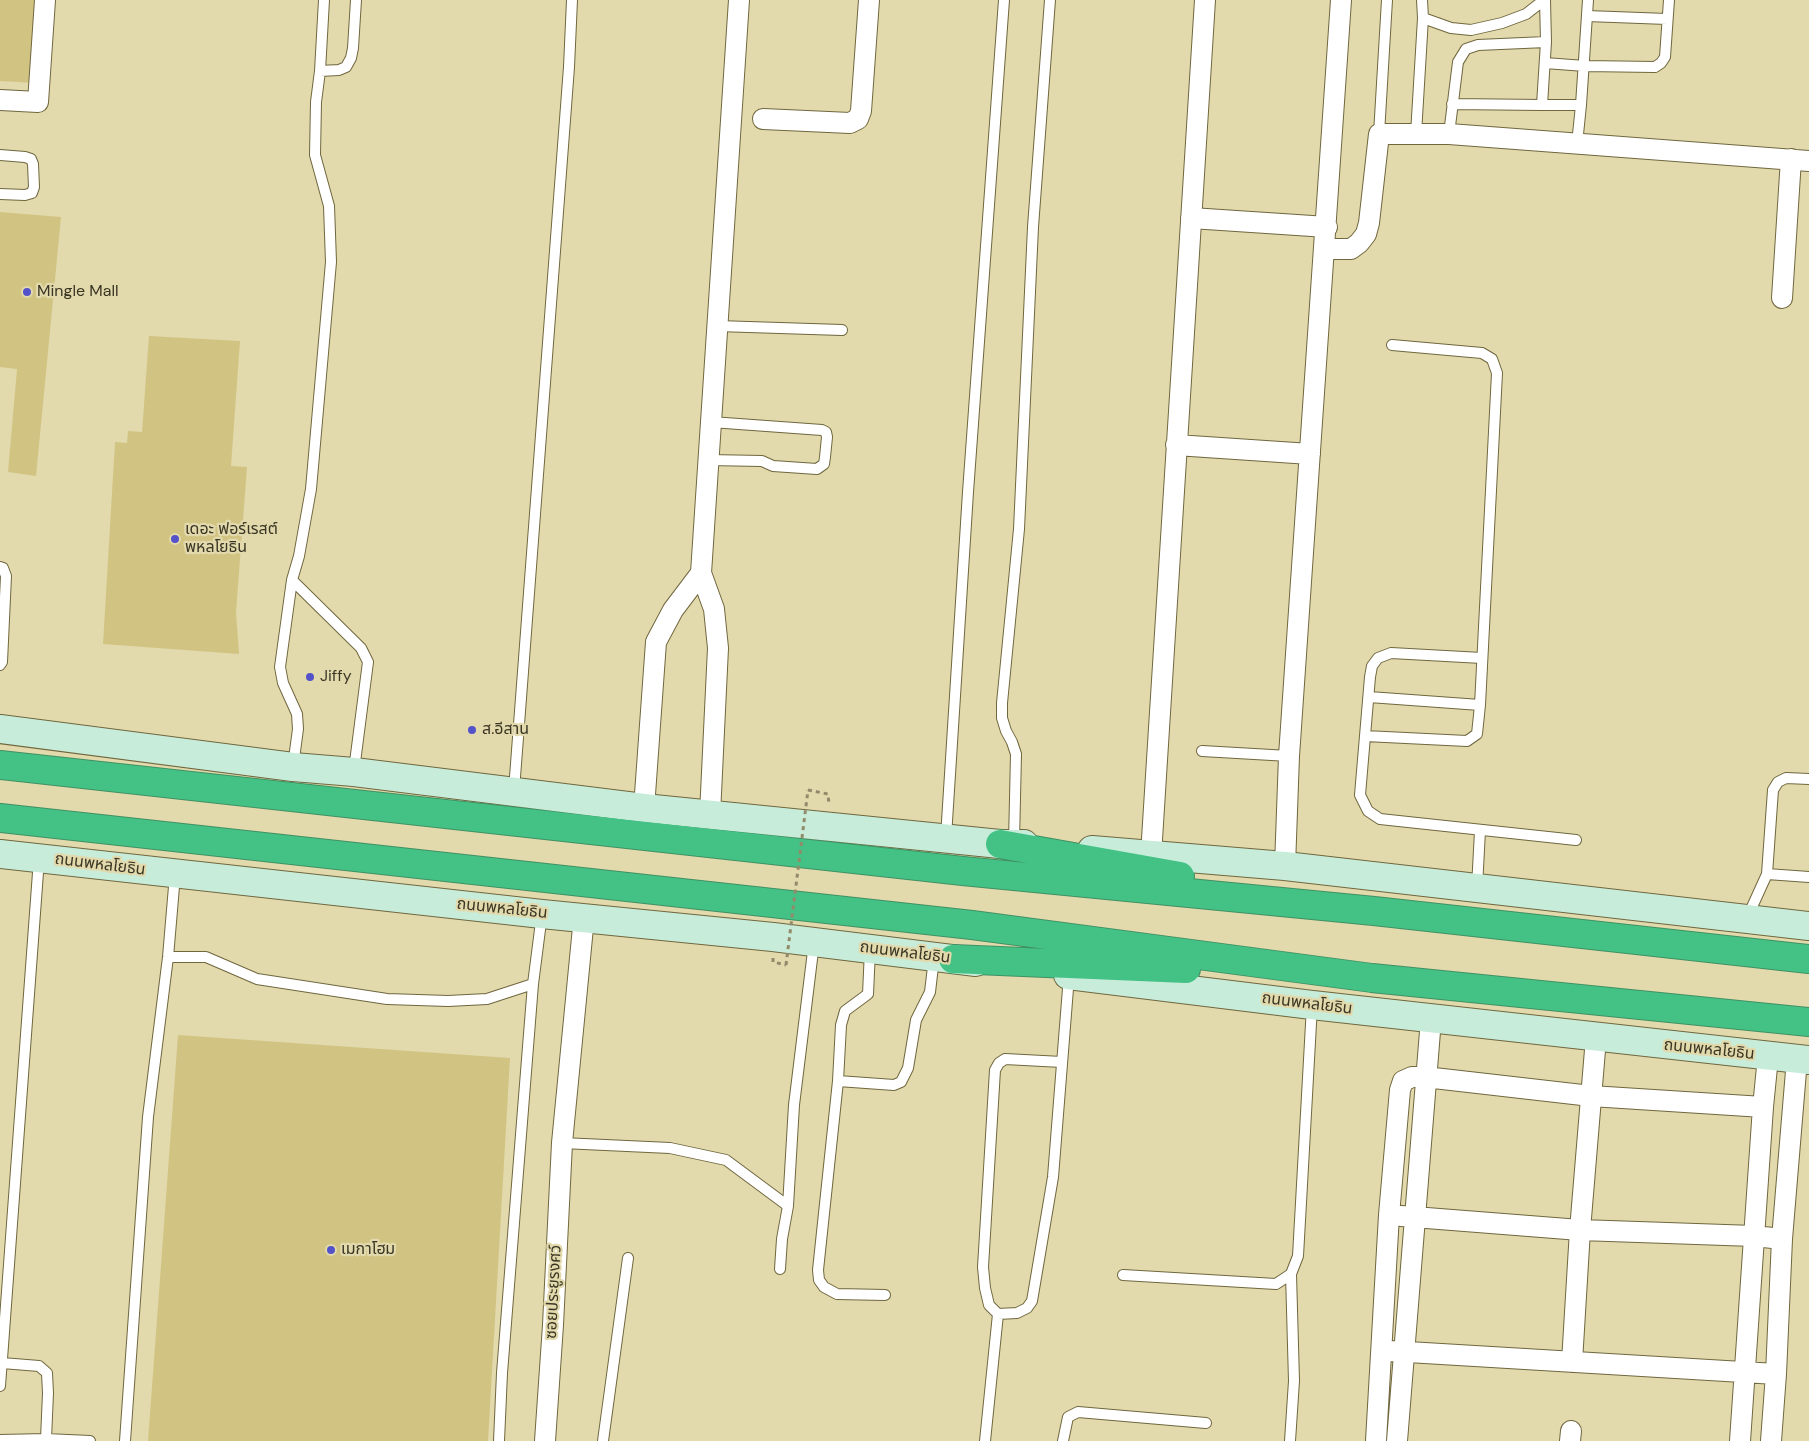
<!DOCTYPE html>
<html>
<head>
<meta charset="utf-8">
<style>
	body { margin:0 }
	canvas { display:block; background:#e2d9ac }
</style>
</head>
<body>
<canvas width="1809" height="1441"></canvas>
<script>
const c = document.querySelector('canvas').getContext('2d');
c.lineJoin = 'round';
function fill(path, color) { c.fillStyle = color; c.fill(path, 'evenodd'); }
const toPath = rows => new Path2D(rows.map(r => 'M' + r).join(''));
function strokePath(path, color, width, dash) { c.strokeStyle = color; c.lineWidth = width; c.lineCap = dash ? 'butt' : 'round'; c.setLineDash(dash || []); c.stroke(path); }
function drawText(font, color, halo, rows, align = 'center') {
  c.font = font + ' "DM Sans","Noto Sans Thai",sans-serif'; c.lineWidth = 4.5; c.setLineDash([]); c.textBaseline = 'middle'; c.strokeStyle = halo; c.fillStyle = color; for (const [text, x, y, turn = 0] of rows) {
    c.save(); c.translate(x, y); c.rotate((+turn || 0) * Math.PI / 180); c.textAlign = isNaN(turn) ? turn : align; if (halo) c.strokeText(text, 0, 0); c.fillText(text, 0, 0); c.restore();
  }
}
const building = toPath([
	[0,0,43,0,37,83,0,81],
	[0,212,61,217,36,476,8,472,17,369,0,367],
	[149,336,240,341,231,466,247,467,236,612,239,654,103,644,115,442,127,443,128,431,142,432],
	[178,1035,510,1058,488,1441,148,1441]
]);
const path = toPath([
	[808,790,828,794,829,804],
	[773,958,773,962,786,965]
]);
const lane = toPath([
	[1587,16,1667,19],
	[1423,18,1451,28,1471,30,1502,23,1526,14,1544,0],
	[1545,63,1585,66,1655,67,1661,63,1665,57,1669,0],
	[320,71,339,70,346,67,351,58,353,48,356,0],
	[1452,104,1542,105,1546,42,1545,0],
	[1542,105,1581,105,1588,0],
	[1379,134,1387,0],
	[1416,134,1423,18,1422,0],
	[1449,134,1458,62,1466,49,1478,45,1546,42],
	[1577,144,1581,105],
	[0,155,25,157,31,159,33,164,34,187,32,193,25,195,0,194],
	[717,326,842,330],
	[708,460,762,461,773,466,817,469,824,464,825,457,827,437,826,432,822,430,711,422],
	[0,567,3,568,6,576,2,662,0,665],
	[292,580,361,648,368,662,354,770],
	[1482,658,1391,653,1378,658,1372,666,1370,677,1360,795,1368,811,1380,819,1576,840],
	[1369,697,1480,705],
	[1365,736,1467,741,1477,734,1480,705,1497,373,1492,359,1482,353,1392,345],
	[1202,751,1289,756],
	[293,766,298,729,297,714,283,683,280,667,292,580,299,556,311,489,331,262,329,206,315,155,316,102,320,71,324,0],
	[514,790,569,67,572,0],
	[946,837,968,492,1004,0],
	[1014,842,1016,754,1012,742,1006,731,1002,718,1002,703,1019,529,1033,227,1050,0],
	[1767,874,1773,790,1778,782,1786,778,1809,779],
	[1477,887,1480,831],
	[1747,918,1767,874,1809,877],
	[870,950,868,994,845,1011,841,1025,838,1081,894,1085,901,1082,908,1068,916,1020,930,992,934,958],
	[168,957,206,957,257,979,387,999,448,1001,487,999,533,984],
	[838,1081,818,1270,819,1280,824,1287,837,1294,885,1295],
	[562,1143,670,1148,726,1160,788,1206],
	[780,1269,782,1239,788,1206,794,1105,814,943],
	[1123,1275,1276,1284,1291,1274,1298,1256,1312,1006],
	[998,1314,1017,1313,1027,1308,1032,1301,1053,1177,1069,976],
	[2,1363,39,1366,47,1373,48,1393,46,1439],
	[0,1386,39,859],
	[0,1440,46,1439,90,1441],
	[125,1441,148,1117,168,957,175,875],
	[499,1441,502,1373,533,984,542,914],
	[603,1441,628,1258],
	[985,1441,998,1314,989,1305,985,1288,983,1267,995,1070,999,1063,1005,1059,1062,1062],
	[1063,1441,1068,1417,1078,1412,1206,1423],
	[1290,1441,1294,1381,1291,1274]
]);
const street = toPath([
	[0,100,38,102,45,0],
	[763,119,850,123,858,119,861,111,869,0],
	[1191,218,1327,227],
	[1325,249,1351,249,1359,243,1366,234,1369,223,1379,134,1449,134,1809,161],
	[1782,298,1791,159],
	[1176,445,1310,454],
	[644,808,656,642,673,610,701,573],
	[710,814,718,648,714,609,701,573,739,0],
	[1151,855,1205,0],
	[1285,866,1289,756,1341,0],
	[1401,1216,1580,1230,1754,1236,1782,1239],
	[1391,1351,1776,1374],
	[1572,1362,1580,1230,1596,1038],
	[545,1441,553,1325,562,1143,584,917],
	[1376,1441,1389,1215,1400,1090,1403,1081,1412,1077,1425,1077,1591,1096,1763,1107],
	[1397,1441,1431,1019],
	[1570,1441,1571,1431],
	[1740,1441,1763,1107,1768,1057],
	[1771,1441,1776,1374,1782,1239,1797,1059]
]);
const secondary = toPath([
	[0,729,293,767,354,772,644,808,1000,844,1024,844],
	[1092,850,1285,866,1809,926],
	[0,854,542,914,773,937,976,962],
	[1068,975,1312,1005,1809,1060]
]);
const highway = toPath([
	[0,765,963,871,1374,911,1809,959],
	[0,818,972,925,1372,978,1809,1022],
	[1000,844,1180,876],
	[953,959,1186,969]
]);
const pathBridge = toPath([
	[786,965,808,790]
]);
const markers = [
	[27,292,5,"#5352c9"],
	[175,539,5,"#5352c9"],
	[310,677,5,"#5352c9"],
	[472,730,5,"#5352c9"],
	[331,1250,5,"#5352c9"]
];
const poiNames = [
	["Mingle Mall",37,292],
	["เดอะ ฟอร์เรสต์",185,530],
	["พหลโยธิน",185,548],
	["Jiffy",320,677],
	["ส.อีสาน",482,730],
	["เมกาโฮม",341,1250]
];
const streetNames = [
	["ถนนพหลโยธิน",100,865,7],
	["ถนนพหลโยธิน",502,909,6],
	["ถนนพหลโยธิน",905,953,7],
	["ถนนพหลโยธิน",1307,1004,7],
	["ถนนพหลโยธิน",1709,1050,6],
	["ซอยประยูรงศว์",554,1292,-87]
];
fill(building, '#d1c482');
strokePath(lane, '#70673f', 12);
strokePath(street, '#70673f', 22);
strokePath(secondary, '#70673f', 30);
strokePath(highway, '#409163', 30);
strokePath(path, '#928b6b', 3, [4, 4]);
strokePath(lane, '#fff', 10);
strokePath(street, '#fff', 20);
strokePath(secondary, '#c7edda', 28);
strokePath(highway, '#44c285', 28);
strokePath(pathBridge, '#928b6b', 3, [4, 4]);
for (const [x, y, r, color] of markers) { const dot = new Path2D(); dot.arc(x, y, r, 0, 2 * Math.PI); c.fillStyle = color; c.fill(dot); strokePath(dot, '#e2d9ac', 2); }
drawText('16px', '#3a3624', '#e2d9ac', poiNames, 'left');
drawText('16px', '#3a3624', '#e2d9ac', streetNames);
</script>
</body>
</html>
